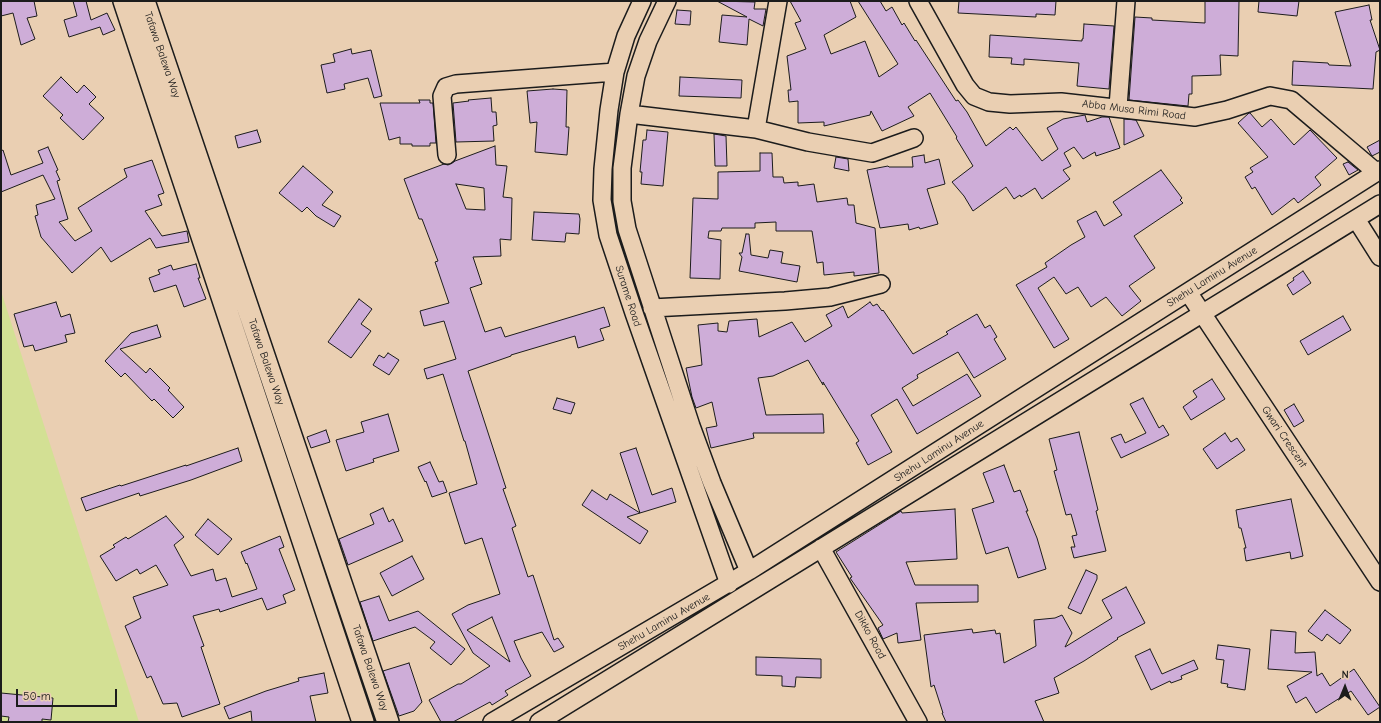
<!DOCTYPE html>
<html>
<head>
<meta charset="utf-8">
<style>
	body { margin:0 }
	#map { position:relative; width:1381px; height:723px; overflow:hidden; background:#eacfb2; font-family:"Comic Neue",sans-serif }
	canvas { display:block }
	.frame { position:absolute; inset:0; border:2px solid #1c1c1c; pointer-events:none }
	.north { position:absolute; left:1325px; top:667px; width:40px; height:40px; -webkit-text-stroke:3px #eacfb2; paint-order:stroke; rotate:1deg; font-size:11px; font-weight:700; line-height:16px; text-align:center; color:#1c1c1c }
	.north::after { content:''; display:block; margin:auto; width:14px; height:18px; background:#1c1c1c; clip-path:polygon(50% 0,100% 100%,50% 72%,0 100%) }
	.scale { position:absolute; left:16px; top:689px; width:101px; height:18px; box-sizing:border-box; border:2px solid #1c1c1c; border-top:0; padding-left:5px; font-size:12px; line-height:14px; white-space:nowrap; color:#1c1c1c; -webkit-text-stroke:3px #eacfb2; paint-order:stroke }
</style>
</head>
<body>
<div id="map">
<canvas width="1381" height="723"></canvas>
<div class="frame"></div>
<div class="north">N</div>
<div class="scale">50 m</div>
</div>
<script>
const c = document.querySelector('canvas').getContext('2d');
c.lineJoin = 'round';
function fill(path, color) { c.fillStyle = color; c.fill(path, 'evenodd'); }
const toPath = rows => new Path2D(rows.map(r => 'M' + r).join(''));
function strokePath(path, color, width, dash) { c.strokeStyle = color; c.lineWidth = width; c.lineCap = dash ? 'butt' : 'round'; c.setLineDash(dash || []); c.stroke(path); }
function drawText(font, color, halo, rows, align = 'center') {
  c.font = font + ' "Comic Neue",sans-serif'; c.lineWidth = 3; c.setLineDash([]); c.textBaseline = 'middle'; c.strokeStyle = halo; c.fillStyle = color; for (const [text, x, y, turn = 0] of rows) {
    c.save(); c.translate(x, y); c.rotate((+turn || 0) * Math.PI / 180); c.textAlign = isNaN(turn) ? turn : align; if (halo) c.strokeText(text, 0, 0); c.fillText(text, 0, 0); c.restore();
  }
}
const green = toPath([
	[1,291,139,722,1,722]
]);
const building = toPath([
	[1,1,34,1,37,16,27,18,35,39,21,45,13,13,1,16,1,1],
	[73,1,86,1,91,20,107,13,115,30,103,35,100,27,69,37,64,20,77,16,73,1],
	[717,1,755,2,754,9,766,9,763,26,749,19,747,45,719,42,722,15,747,17,717,1],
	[790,1,850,1,856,17,824,35,831,54,865,41,879,77,898,64,858,1,880,1,886,11,892,7,902,25,904,23,915,41,916,40,956,101,958,100,967,112,986,146,1010,127,1013,130,1016,127,1042,161,1058,149,1047,128,1063,119,1085,115,1087,122,1102,117,1109,117,1120,148,1096,156,1095,152,1083,159,1074,147,1064,153,1071,166,1063,170,1070,179,1042,199,1035,188,1021,197,1020,195,1014,199,1006,187,973,211,964,196,952,182,973,166,956,138,957,137,930,93,908,107,914,116,882,131,871,111,870,115,824,126,824,122,798,123,798,101,789,102,788,90,791,90,787,56,806,49,795,23,801,21,790,1],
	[959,1,1056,1,1055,15,1036,14,1036,17,958,13,959,1],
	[1205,1,1239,1,1238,56,1220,55,1221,75,1192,76,1192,94,1189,94,1188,106,1129,100,1135,17,1152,18,1152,20,1205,23,1205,1],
	[1259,1,1299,1,1297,16,1258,12,1259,1],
	[1369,5,1372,20,1370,20,1380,50,1376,52,1373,89,1292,85,1293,61,1328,63,1329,65,1351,66,1335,12,1369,5],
	[677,10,691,11,690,25,675,24,677,10],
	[1084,24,1114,26,1109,89,1077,86,1079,63,1024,59,1024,65,1011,64,1012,58,989,57,990,35,1082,41,1082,39,1083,39,1084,24],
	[351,49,352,54,371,50,382,96,374,98,368,78,344,84,345,89,327,93,321,65,335,62,333,54,351,49],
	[61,77,77,93,84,85,96,97,89,104,104,118,83,140,60,118,63,115,43,96,61,77],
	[680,77,742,80,741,98,679,96,680,77],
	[553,89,567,90,566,127,569,127,567,155,535,152,537,122,530,123,527,91,553,89],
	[491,98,492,112,496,112,497,125,493,126,494,141,456,142,453,103,469,101,468,100,491,98],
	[419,100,430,100,430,103,433,103,436,143,430,143,430,146,412,146,412,144,400,144,400,137,389,140,380,103,420,103,419,100],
	[1249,113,1250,113,1262,127,1271,119,1294,145,1310,130,1337,158,1315,177,1321,185,1298,203,1294,198,1272,215,1255,187,1252,189,1245,177,1253,172,1250,168,1268,157,1238,123,1249,113],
	[1124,119,1136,120,1144,136,1124,145,1124,119],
	[257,130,261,142,238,148,235,136,257,130],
	[647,130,668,132,663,186,641,184,642,172,640,172,643,140,646,140,647,130],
	[714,134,726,136,727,166,715,166,714,134],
	[1380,140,1380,152,1372,156,1367,147,1380,140],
	[495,146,496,165,507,166,503,197,512,198,511,240,500,239,501,256,473,257,482,284,470,288,485,332,501,327,505,337,604,307,610,326,600,329,604,340,578,348,575,336,511,355,511,356,468,371,506,488,503,489,516,526,512,528,528,577,533,575,554,640,558,638,564,647,554,652,542,632,514,641,521,658,531,676,505,691,508,695,492,705,490,702,453,722,441,722,429,700,458,684,461,684,490,666,473,653,452,614,468,605,500,594,482,538,465,544,449,493,477,484,465,441,464,441,443,374,427,379,424,369,456,359,444,321,424,326,420,311,449,303,435,262,438,261,422,219,419,219,404,179,444,164,448,165,452,163,455,161,495,146],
	[456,184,484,188,485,210,466,209,456,184],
	[492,617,510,662,467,630,492,617],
	[48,147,58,170,56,171,60,180,57,181,68,219,59,222,75,241,92,231,78,208,127,177,124,169,152,160,164,193,158,195,162,205,145,211,162,236,187,231,189,242,156,248,150,238,111,262,101,247,72,273,41,237,35,216,38,215,36,205,55,199,43,175,1,192,1,151,3,150,11,175,43,163,38,151,48,147],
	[760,153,772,153,773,177,783,177,784,183,798,182,798,186,814,184,817,202,847,198,848,205,854,205,856,223,875,228,879,273,854,276,854,272,824,275,823,262,817,263,812,231,776,231,776,222,755,223,755,228,722,228,721,231,709,231,708,238,721,240,720,279,690,278,693,198,718,199,718,172,760,171,760,153],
	[924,155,925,163,939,159,945,184,927,189,938,224,920,229,919,227,909,230,908,224,880,228,867,170,888,166,889,167,913,167,912,157,924,155],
	[836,157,848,159,849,171,834,168,836,157],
	[1348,162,1358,170,1349,175,1343,164,1348,162],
	[303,166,333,192,322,205,341,216,334,227,316,216,307,207,302,212,279,193,303,166],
	[1161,170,1182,198,1180,200,1183,203,1134,236,1155,268,1129,286,1141,301,1122,316,1106,297,1091,307,1078,287,1066,294,1054,277,1038,288,1069,339,1054,348,1016,285,1047,267,1045,263,1071,245,1085,237,1077,221,1096,211,1104,226,1122,215,1113,202,1161,170],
	[534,212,579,214,580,219,579,234,566,233,565,242,532,240,534,212],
	[746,234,749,234,751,255,768,258,770,250,783,252,781,263,800,266,797,282,739,271,742,257,739,253,742,253,746,234],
	[196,264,200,278,198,278,206,299,184,307,176,285,154,292,149,278,160,274,158,270,171,265,173,270,196,264],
	[1303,271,1311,283,1293,295,1287,285,1294,280,1293,278,1303,271],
	[359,299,372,309,361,324,371,331,351,358,328,342,359,299],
	[56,302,61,317,70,314,75,333,65,335,67,342,35,351,33,345,24,347,14,314,56,302],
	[870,302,873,306,877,304,882,311,883,310,913,354,948,334,946,332,977,314,985,328,990,325,997,337,994,339,1006,359,974,378,958,352,917,375,918,378,902,388,913,406,967,374,981,396,917,434,897,399,871,415,892,452,868,465,856,443,859,441,823,382,823,385,808,360,773,376,758,378,766,415,823,414,824,433,753,433,754,438,711,448,706,428,717,426,712,402,696,408,692,397,686,368,702,365,698,325,718,323,718,331,727,332,729,321,757,319,759,337,792,322,805,342,832,326,826,315,843,306,848,318,870,302],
	[1343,316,1351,330,1308,355,1300,341,1343,316],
	[157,325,161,337,120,349,146,373,150,368,170,388,168,390,184,407,173,418,154,399,152,401,125,373,121,377,105,361,131,333,157,325],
	[388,353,399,360,389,375,373,365,379,355,384,358,388,353],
	[1212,379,1225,399,1191,420,1183,407,1197,397,1193,391,1212,379],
	[557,398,575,403,571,414,553,409,557,398],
	[1143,398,1159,428,1163,425,1169,435,1153,443,1121,458,1111,438,1121,434,1125,443,1146,433,1130,404,1143,398],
	[1294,404,1304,421,1294,427,1284,410,1294,404],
	[388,414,399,451,373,459,374,462,346,471,336,440,364,432,361,422,388,414],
	[326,430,330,442,311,448,307,437,326,430],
	[1079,432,1098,510,1096,511,1106,551,1074,558,1071,547,1075,547,1072,536,1077,535,1071,514,1066,515,1054,471,1057,470,1049,439,1079,432],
	[1225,433,1231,442,1237,438,1245,450,1217,469,1203,449,1225,433],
	[238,448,242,461,191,480,140,496,139,493,86,511,81,498,120,485,121,486,186,465,186,466,238,448],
	[636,448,652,495,672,488,676,502,640,513,620,453,636,448],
	[430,462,439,482,443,481,447,492,432,497,426,481,425,482,418,467,430,462],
	[1004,465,1014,492,1020,490,1028,511,1026,511,1037,538,1046,569,1018,578,1008,547,986,554,972,509,994,502,983,473,1004,465],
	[592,490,607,500,610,494,640,513,627,517,648,531,640,544,582,505,592,490],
	[1291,499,1303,556,1291,559,1290,552,1246,561,1244,548,1246,548,1241,528,1239,528,1236,510,1291,499],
	[383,508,389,522,393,519,403,541,348,565,339,539,374,524,370,514,383,508],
	[955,509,957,559,906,562,915,585,978,585,978,602,916,603,921,640,898,643,897,633,883,639,878,628,883,625,850,578,852,577,836,552,901,511,902,513,955,509],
	[166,516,184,537,174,545,191,576,213,569,216,581,226,578,232,597,257,589,247,563,246,564,241,552,280,536,284,547,279,549,295,590,283,595,286,603,267,610,262,598,220,612,219,609,193,616,204,646,201,647,220,704,182,717,177,703,163,704,151,676,147,678,125,626,141,618,133,597,168,585,156,565,140,574,137,569,116,581,100,556,115,547,113,545,126,537,128,539,166,516],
	[208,519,232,539,218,555,195,535,208,519],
	[412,556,424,579,392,596,380,573,412,556],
	[1086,570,1097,575,1097,579,1081,614,1068,608,1086,570],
	[1126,587,1145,623,1117,638,1118,639,1084,661,1054,678,1059,693,1035,701,1044,722,946,722,942,713,943,713,934,685,931,687,924,635,972,629,973,633,995,630,996,634,1000,633,1004,663,1036,646,1034,620,1055,618,1062,615,1072,633,1065,647,1112,618,1102,600,1126,587],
	[379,596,389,621,418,611,465,649,451,665,430,648,435,642,415,627,373,641,360,602,379,596],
	[1325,610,1351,630,1340,644,1327,634,1322,641,1308,631,1325,610],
	[1271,630,1296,632,1295,653,1315,652,1317,676,1322,673,1330,686,1354,669,1380,707,1368,715,1351,691,1316,713,1306,697,1296,703,1287,686,1312,672,1268,669,1271,630],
	[1218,645,1250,649,1245,690,1227,687,1228,684,1221,683,1224,660,1216,659,1218,645],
	[1150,649,1162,674,1194,660,1198,669,1181,676,1182,679,1171,683,1170,681,1151,690,1135,656,1150,649],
	[756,657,821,659,821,678,796,677,795,687,782,686,782,676,756,675,756,657],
	[409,663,422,702,414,711,399,716,383,671,409,663],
	[324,673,328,693,310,696,316,722,252,722,251,711,229,719,224,707,266,691,299,681,298,678,324,673],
	[1,693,53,698,51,720,42,719,42,722,8,722,9,717,1,716,1,693]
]);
const minor = toPath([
	[642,1,626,36,615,72,609,110,603,169,602,200,608,235,634,313,729,584],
	[667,1,648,41,636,76,629,114,622,168,622,201,627,229,691,426,712,483,749,571],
	[918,1,965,85,974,96,989,102,1010,104,1061,102,1195,117,1227,110,1270,96,1291,100,1376,172],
	[1118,107,1126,1],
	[629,114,756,129,808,142,872,153,914,138],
	[756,129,778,1],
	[447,155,442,96,446,87,456,84,615,72],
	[1356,219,1380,257],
	[1188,292,1380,582],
	[652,308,785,301,830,297,881,284],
	[821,548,918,722],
	[492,722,749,571,1380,170],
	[539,722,1380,204]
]);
const major = toPath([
	[124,1,363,722],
	[144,1,388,722]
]);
const streetNames = [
	["Tafawa Balewa Way",162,55,71],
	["Abba Musa Rimi Road",1134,110,7],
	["Shehu Laminu Avenue",1212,277,-32],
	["Surame Road",628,296,72],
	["Tafawa Balewa Way",266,362,71],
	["Gwari Crescent",1284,437,56],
	["Shehu Laminu Avenue",939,451,-33],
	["Shehu Laminu Avenue",664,622,-30],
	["Dikko Road",870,635,61],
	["Tafawa Balewa Way",370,668,71]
];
fill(green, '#d3e094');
fill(building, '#ceadd8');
strokePath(building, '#1c1c1c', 1);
strokePath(minor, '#1c1c1c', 20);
strokePath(major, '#1c1c1c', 24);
strokePath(minor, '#eacfb2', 17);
strokePath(major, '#eacfb2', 21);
drawText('11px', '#1c1c1c', '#eacfb2', streetNames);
</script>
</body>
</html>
